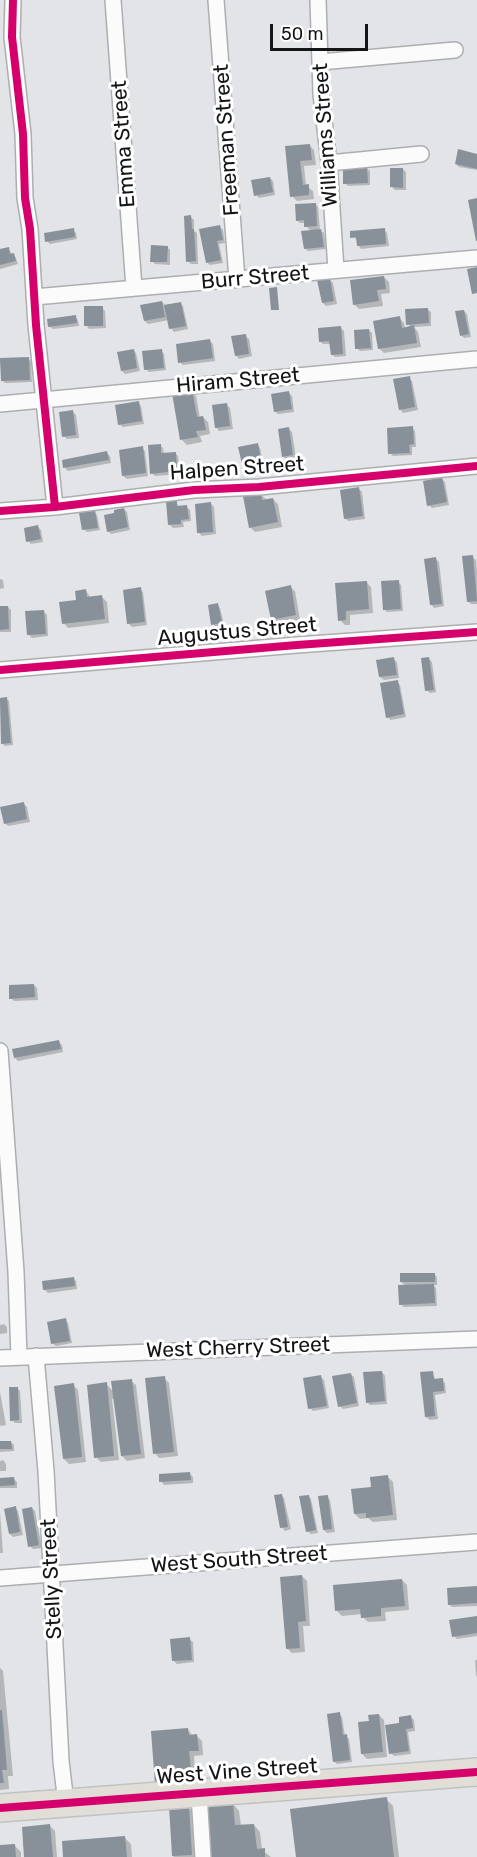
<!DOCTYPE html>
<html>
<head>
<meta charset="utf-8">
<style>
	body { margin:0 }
	#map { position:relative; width:477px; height:1857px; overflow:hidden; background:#e2e4e7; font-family:Rubik,sans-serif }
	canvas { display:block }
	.scale { position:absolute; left:270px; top:24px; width:98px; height:27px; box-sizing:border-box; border:3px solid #131516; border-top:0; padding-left:8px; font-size:18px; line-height:21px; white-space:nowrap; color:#131516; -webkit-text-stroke:4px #fff; paint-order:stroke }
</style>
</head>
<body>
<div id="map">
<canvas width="477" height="1857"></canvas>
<div class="scale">50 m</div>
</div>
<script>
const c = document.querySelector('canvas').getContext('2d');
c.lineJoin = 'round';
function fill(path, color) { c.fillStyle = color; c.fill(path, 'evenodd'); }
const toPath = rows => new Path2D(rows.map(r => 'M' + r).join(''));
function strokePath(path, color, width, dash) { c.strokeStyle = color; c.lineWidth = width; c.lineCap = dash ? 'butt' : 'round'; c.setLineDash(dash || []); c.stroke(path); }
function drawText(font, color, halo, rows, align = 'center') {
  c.font = font + ' Rubik,sans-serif'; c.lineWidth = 6; c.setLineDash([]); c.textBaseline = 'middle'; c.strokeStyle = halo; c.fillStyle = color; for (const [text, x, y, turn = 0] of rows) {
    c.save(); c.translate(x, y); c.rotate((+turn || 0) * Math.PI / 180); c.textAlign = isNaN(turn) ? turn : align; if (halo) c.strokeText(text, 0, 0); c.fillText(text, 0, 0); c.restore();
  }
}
const shadow = toPath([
	[309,145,314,150,316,165,304,166,306,186,313,191,314,199,297,201,292,196,287,147],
	[477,155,477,170,459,167,456,164],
	[367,168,370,171,370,185,348,186,345,183],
	[403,169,406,172,406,190,395,190,392,187],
	[270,178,273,181,275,195,259,198,256,195],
	[315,204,318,207,320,230,324,233,326,249,308,251,305,248,311,231,306,226,306,223,300,223,297,220],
	[191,217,194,220,194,231,197,233,198,264,191,264,188,261],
	[220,227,223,230,225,243,219,244,223,263,210,265,207,262],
	[73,230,76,233,77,239,50,244,47,241],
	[384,230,387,233,389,246,361,249,358,245,358,240,352,237],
	[167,247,170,250,170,265,155,264,152,261],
	[8,249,16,258,18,264,0,269,0,251],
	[384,277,389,282,390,293,381,294,383,306,359,309,354,304],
	[329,279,333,283,337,304,326,306,323,303],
	[162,302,165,305,180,303,183,306,188,329,174,332,171,328,169,320,148,324,145,321],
	[102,308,105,311,106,328,89,329,86,325],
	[427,309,431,312,431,326,414,327,418,332,421,347,384,353,379,348,399,318,404,323,405,328,411,327,408,324],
	[464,311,467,314,471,337,464,338,461,335],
	[75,317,78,320,79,326,53,329,49,326],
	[341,328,344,331,346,356,335,357,332,354,331,344,323,344,320,341],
	[369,330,372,333,373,350,360,351,357,348],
	[245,336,249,339,252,356,239,359,236,355],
	[210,341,213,344,215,361,183,365,180,362],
	[133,350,136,353,140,371,125,374,122,371],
	[161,350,164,354,166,370,149,372,145,369],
	[0,358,28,358,31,361,32,382,5,383,2,380],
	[409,378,412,381,418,410,403,413,400,409],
	[191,391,196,396,200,418,203,417,208,422,210,434,200,436,202,442,187,445,182,440],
	[288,392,292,396,294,412,278,414,275,411],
	[138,403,141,406,144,424,123,427,119,424],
	[227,405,230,408,233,429,219,431,216,427],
	[73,412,76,415,79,438,67,439,64,436],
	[412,428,415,431,416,447,412,447,412,455,393,456,390,453],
	[289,429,292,432,296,458,286,459,283,456],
	[257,444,260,448,263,463,247,467,244,463],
	[160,445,163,448,164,454,175,453,178,456,180,474,155,476,152,473],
	[142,448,145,451,148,476,127,479,123,476],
	[107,453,110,456,111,463,68,471,65,468,63,461],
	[442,479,445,482,449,505,432,508,429,505],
	[359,489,362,492,365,519,348,521,345,518],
	[261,495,266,499,273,499,278,504,282,527,255,532,250,527],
	[176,502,180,508,186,507,190,510,191,521,183,522,184,527,173,528,170,525],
	[211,504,214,507,216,534,202,536,198,532],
	[124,509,127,512,130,530,111,534,108,531,116,514],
	[94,512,97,515,100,530,87,532,84,529],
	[38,527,41,530,43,542,31,544,28,541],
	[472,557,476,560,477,573,477,604,471,604,468,601],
	[436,559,439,562,444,606,434,608,431,604],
	[0,579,3,580,4,588,0,589],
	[366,582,371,587,373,613,350,615,350,625,345,625,340,620,337,584],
	[398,582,401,585,403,611,387,612,384,609],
	[290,587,295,591,300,620,277,624,272,620],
	[140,589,143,592,147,625,132,627,129,624],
	[86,591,91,598,102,597,107,602,109,623,68,628,64,623],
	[217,604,220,608,224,625,216,627,213,624],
	[0,607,8,607,11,610,11,632,0,632],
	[44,612,47,615,48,636,32,638,29,635],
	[393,659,397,662,399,678,384,680,380,677],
	[429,659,432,662,436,692,430,693,427,690],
	[397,682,400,685,406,717,391,720,387,717],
	[6,698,9,701,13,745,5,746,2,743,0,699],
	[24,804,27,807,30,822,8,826,5,823],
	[34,985,37,988,38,1000,14,1001,11,998],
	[59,1042,62,1045,63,1052,18,1061,15,1058],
	[434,1274,437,1277,437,1285,433,1285,436,1288,437,1306,404,1307,401,1304,406,1286,401,1282],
	[73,1278,76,1281,77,1289,48,1293,44,1289],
	[65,1320,68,1323,72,1343,56,1346,52,1343],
	[4,1324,7,1327,7,1333,0,1334,0,1325],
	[382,1372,385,1376,387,1404,370,1405,367,1402],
	[432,1373,436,1380,442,1380,445,1383,446,1393,435,1395,438,1419,430,1420,426,1417],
	[350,1374,354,1377,359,1406,343,1409,340,1406],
	[321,1377,324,1380,329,1408,313,1411,310,1408],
	[164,1378,169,1383,178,1456,159,1458,155,1453],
	[131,1381,136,1385,145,1458,127,1461,122,1456,115,1399,112,1399,119,1460,101,1462,96,1457,106,1384,114,1392],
	[73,1385,78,1390,86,1462,69,1464,64,1459],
	[17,1388,20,1391,22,1423,15,1423,12,1420],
	[0,1392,6,1425,1,1426,0,1425],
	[0,1442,11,1442,14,1445,14,1451,0,1452],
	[3,1460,6,1464,6,1471,0,1471,0,1461],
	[190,1474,193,1477,193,1483,164,1485,161,1481],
	[388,1477,393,1482,397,1520,373,1522,368,1518,360,1519,355,1514,373,1488],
	[0,1479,14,1479,17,1482,17,1488,0,1488],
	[281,1495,284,1498,291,1529,285,1531,282,1527],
	[308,1496,311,1499,318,1533,311,1534,307,1531],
	[327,1497,330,1500,335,1532,327,1533,324,1530],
	[15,1508,18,1511,23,1535,13,1537,10,1534],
	[32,1508,35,1511,42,1548,33,1549,30,1546],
	[0,1512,3,1553,0,1553],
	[302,1576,307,1581,310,1626,303,1626,305,1652,292,1653,287,1648],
	[402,1580,407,1585,409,1610,385,1612,386,1621,368,1622,363,1617,362,1614,342,1616,337,1611],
	[477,1588,477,1606,452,1607,449,1604],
	[477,1617,477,1636,457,1639,454,1636],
	[189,1639,193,1642,194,1662,177,1664,174,1661],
	[475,1660,477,1660,477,1677,476,1675],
	[0,1668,3,1671,13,1776,8,1776,9,1789,0,1790],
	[339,1714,342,1717,345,1736,349,1739,352,1762,337,1764,334,1761],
	[379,1715,384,1720,387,1757,367,1759,362,1754,370,1722],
	[411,1717,414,1720,415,1731,408,1732,411,1754,394,1756,391,1753,401,1724],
	[188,1730,193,1736,197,1736,202,1741,203,1755,194,1756,196,1785,162,1788],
	[386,1799,393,1806,399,1857,297,1857],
	[233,1804,239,1811,241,1826,254,1825,260,1832,262,1850,271,1857,212,1857],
	[188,1807,193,1812,196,1857,174,1857,173,1856],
	[50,1826,55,1831,57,1857,26,1857],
	[124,1837,131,1844,132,1857,65,1857],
	[14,1845,21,1852,21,1857,0,1857,0,1847]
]);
const building = toPath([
	[310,144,312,160,300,161,303,185,309,184,309,195,290,197,285,146],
	[458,149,477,154,477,169,455,164],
	[367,167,368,183,343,184,343,168],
	[390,168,403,168,403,188,390,187],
	[270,177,273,192,254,196,251,180],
	[477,198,477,241,476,241,468,200],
	[316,203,317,226,304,227,304,220,296,221,295,204],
	[191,215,192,229,194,229,196,261,186,262,184,216],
	[220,225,223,240,217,241,221,260,206,263,199,229],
	[74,228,75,237,45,242,44,233],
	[385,228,386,244,357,246,356,237,350,238,350,231],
	[321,229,324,247,304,249,301,231],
	[151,245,168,246,167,262,150,262],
	[9,247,10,254,14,253,16,261,0,265,0,249],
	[477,267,477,293,472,294,467,269],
	[384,276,386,289,377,290,379,301,353,305,350,280],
	[330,278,334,301,322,303,317,280],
	[277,287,279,310,271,310,269,288],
	[162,301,165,317,144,321,140,305],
	[181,302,186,326,169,329,164,305],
	[84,306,103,306,103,326,84,326],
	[428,308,429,323,406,325,405,309],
	[464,310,469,334,460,336,455,311],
	[76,315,77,323,48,327,47,319],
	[400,316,402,328,414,325,417,343,378,349,373,321],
	[341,326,343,354,331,355,329,341,319,342,318,328],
	[369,329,371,348,355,349,354,330],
	[246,334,249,354,235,356,231,336],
	[210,339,213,358,178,363,176,344],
	[134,349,137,368,121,371,117,352],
	[162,349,164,368,144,370,142,351],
	[29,357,30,380,1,381,0,358],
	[410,376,415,407,399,410,393,379],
	[192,389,197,417,203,416,206,430,196,431,198,437,180,440,172,393],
	[289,391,292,409,274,412,271,394],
	[139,401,142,421,118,425,115,405],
	[227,403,230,426,215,428,212,405],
	[73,410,76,435,62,437,59,412],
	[413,426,414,444,409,445,410,453,388,454,387,428],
	[289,427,293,455,282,457,278,429],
	[258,443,261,460,242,464,238,447],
	[161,444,161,453,176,452,177,471,150,474,148,445],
	[143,446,146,473,122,476,119,450],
	[107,451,109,460,63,468,62,460],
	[442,477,447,502,427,506,423,481],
	[359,487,363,516,344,519,340,490],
	[261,493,262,500,273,498,278,522,249,528,243,496],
	[177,500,177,506,187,505,189,519,181,520,181,524,168,525,166,501],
	[211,502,213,532,197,533,195,504],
	[124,508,128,527,107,532,104,515,114,513,114,510],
	[95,510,98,528,82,530,79,513],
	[38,525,41,539,26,542,24,528],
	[473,555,477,601,467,602,462,556],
	[436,557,442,604,430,605,424,559],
	[399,580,401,609,383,610,381,581],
	[367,581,369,609,346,611,346,620,338,621,335,583],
	[291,585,296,615,271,620,265,591],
	[141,587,145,622,127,624,123,590],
	[86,589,87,597,102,595,105,619,62,624,59,602,76,600,75,591],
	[218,603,222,623,211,625,208,605],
	[0,606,8,606,9,629,0,630],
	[44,610,46,634,27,635,25,611],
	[394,657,397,675,379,677,376,660],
	[429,657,434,690,425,691,421,658],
	[398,680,404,714,386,718,380,683],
	[7,697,11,743,1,744,0,698],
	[24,802,27,819,4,824,0,807],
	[34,984,35,997,9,999,9,985],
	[59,1040,61,1049,14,1058,12,1049],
	[400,1273,435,1273,435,1282,400,1282],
	[74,1277,75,1286,43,1290,42,1281],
	[434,1284,435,1303,399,1305,398,1285],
	[66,1318,70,1341,51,1344,47,1322],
	[382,1371,385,1401,366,1403,363,1372],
	[433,1371,434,1379,443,1378,444,1391,433,1392,435,1416,425,1417,420,1372],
	[351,1373,357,1403,338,1407,332,1376],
	[321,1375,327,1406,308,1409,303,1378],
	[165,1376,174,1452,153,1454,145,1378],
	[132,1379,141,1454,121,1456,111,1381],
	[107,1382,114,1456,94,1458,87,1385],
	[74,1383,82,1457,63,1459,54,1386],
	[9,1387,18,1387,19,1420,10,1421],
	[0,1441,11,1441,12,1449,0,1449],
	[190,1472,191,1480,159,1482,159,1474],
	[388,1475,393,1515,366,1518,366,1513,354,1514,351,1489,371,1487,370,1477],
	[14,1477,15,1485,0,1486,0,1478],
	[282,1494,288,1527,280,1528,274,1495],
	[309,1495,316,1530,306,1532,299,1496],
	[328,1495,332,1529,323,1530,318,1496],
	[16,1506,20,1532,9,1534,4,1509],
	[32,1507,39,1545,28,1547,22,1509],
	[302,1575,306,1621,298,1622,300,1648,286,1649,280,1577],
	[402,1579,405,1606,381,1608,381,1616,361,1618,360,1609,335,1611,333,1585],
	[477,1586,477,1603,448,1605,447,1588],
	[477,1616,477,1633,452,1637,449,1620],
	[190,1637,192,1660,172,1661,170,1639],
	[0,1710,2,1710,7,1770,2,1770,4,1783,0,1783],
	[340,1712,343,1735,347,1734,350,1760,333,1762,327,1714],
	[379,1714,383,1752,361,1754,358,1722,369,1721,368,1715],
	[411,1715,413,1728,406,1729,409,1751,389,1754,385,1725,399,1723,399,1717],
	[188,1728,189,1735,197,1734,199,1751,189,1751,192,1780,155,1784,151,1731],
	[387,1797,394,1857,296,1857,290,1809],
	[233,1803,235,1825,254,1824,257,1849,265,1848,265,1857,211,1857,206,1805],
	[189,1805,192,1855,172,1856,169,1806],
	[50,1824,53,1857,24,1857,22,1827],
	[125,1836,127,1857,63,1857,62,1841],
	[15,1844,16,1857,0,1857,0,1845]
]);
const street = toPath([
	[13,0,12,37,23,134,25,198,30,229,36,325,55,507],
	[113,0,134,288],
	[216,0,237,280],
	[318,0,321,94,329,163,336,270],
	[320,62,455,50],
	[329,163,421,154],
	[34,297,477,258],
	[0,404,477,359],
	[0,511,55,507,194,490,259,487,477,466],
	[0,670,297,645,477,632],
	[0,1051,16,1272,19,1357],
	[36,1356,46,1471,61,1761,66,1803],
	[0,1358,477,1339],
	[0,1578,477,1542],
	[199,1794,203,1857]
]);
const highway = toPath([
	[0,1808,477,1772]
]);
const cycleway = toPath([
	[13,0,12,37,23,134,25,198,30,229,36,325,55,507],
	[0,511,55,507,194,490,259,487,477,466],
	[0,670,297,645,477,632],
	[0,1808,477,1772]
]);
const streetNames = [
	["Williams Street",326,135,-94],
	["Freeman Street",227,140,-94],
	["Emma Street",124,144,-94],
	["Burr Street",255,278,-5],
	["Hiram Street",238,381,-5],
	["Halpen Street",237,469,-4],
	["Augustus Street",237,632,-5],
	["West Cherry Street",238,1348,-2],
	["West South Street",239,1560,-4],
	["Stelly Street",52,1579,-93],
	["West Vine Street",237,1772,-4]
];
fill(shadow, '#0003');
fill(building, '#889099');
strokePath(street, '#adaeb0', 18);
strokePath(highway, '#c1c2c3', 30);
strokePath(street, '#fbfbfb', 15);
strokePath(highway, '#e0ded6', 27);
strokePath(cycleway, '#d6006c', 8);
drawText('21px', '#131516', '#fff', streetNames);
</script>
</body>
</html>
